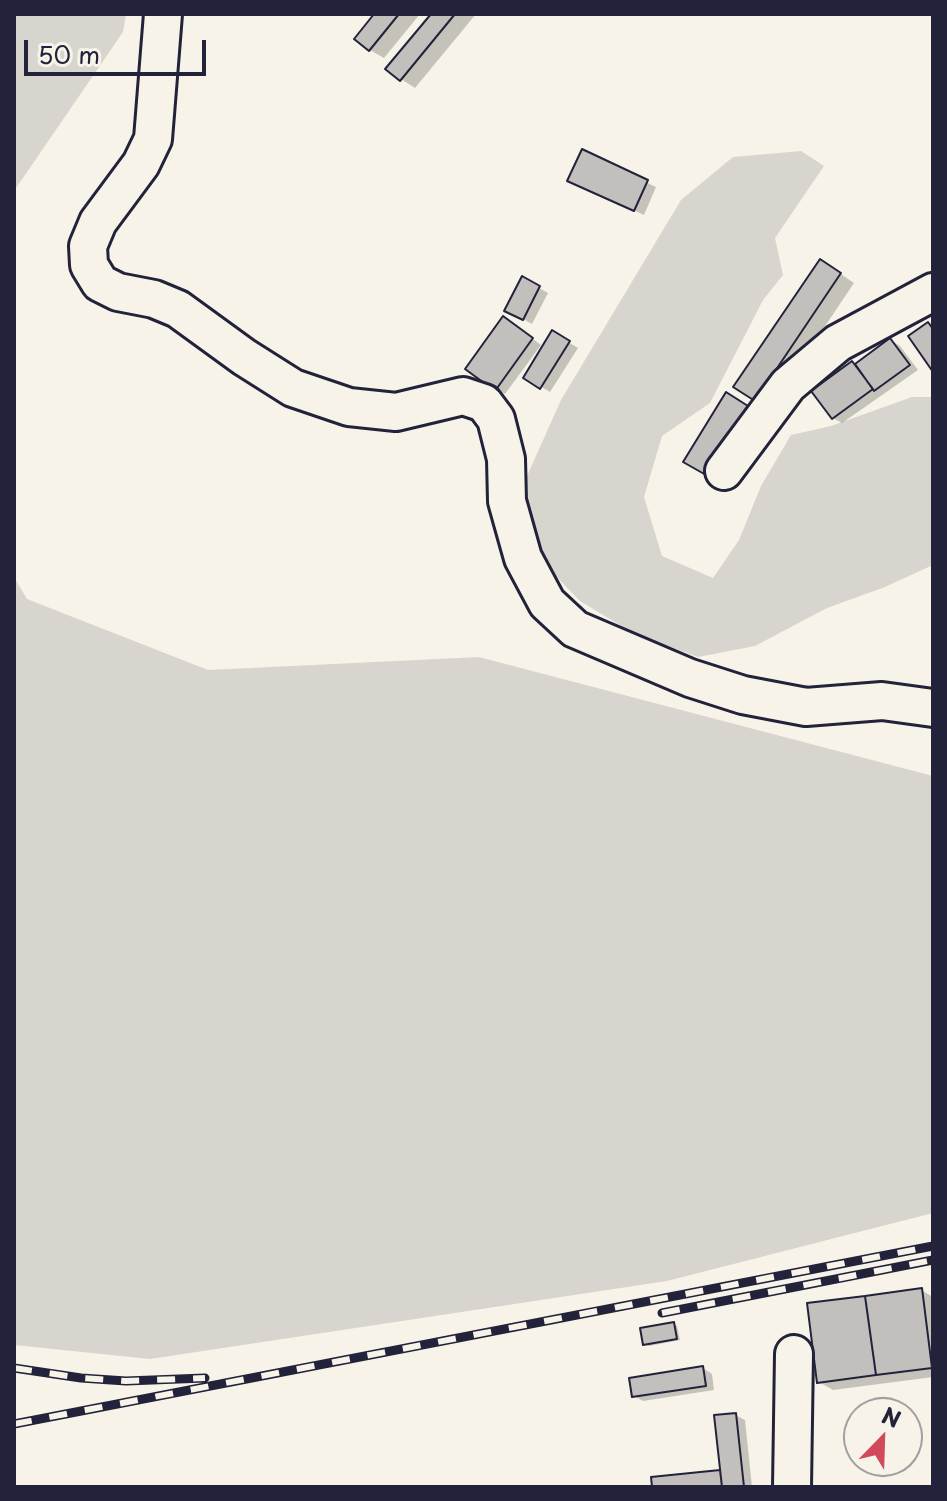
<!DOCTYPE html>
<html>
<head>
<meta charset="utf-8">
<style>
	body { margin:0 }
	#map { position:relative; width:947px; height:1501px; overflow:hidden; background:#f7f3e8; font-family:"Playpen Sans",sans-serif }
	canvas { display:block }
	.frame { position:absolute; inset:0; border:16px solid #22223b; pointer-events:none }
	.north { position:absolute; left:843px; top:1397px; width:80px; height:80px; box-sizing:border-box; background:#f7f3e8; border:2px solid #a29fa3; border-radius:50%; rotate:23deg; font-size:22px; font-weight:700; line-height:32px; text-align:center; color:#22223b }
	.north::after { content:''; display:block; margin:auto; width:28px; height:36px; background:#d1495b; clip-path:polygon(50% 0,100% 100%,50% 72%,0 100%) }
	.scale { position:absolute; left:24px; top:40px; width:182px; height:36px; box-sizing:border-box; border:4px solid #22223b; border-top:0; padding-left:10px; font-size:24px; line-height:28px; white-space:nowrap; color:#22223b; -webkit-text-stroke:6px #f7f3e8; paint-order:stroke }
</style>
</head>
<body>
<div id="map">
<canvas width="947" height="1501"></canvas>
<div class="frame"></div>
<div class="north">N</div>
<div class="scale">50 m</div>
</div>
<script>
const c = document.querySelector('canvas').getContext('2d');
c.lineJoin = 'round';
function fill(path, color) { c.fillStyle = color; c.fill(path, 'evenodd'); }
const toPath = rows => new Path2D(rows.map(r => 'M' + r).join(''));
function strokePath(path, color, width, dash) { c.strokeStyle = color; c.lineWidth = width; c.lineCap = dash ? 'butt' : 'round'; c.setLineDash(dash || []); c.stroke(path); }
const green = toPath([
	[14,14,126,14,123,32,14,191],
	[801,151,824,166,775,238,783,275,763,300,710,403,662,436,644,497,662,556,713,578,739,540,761,486,791,435,831,426,912,397,933,397,933,565,885,587,827,608,755,646,698,657,633,633,580,601,553,573,526,530,527,476,561,400,681,200,733,157],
	[14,577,27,599,208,670,479,657,933,776,933,1213,667,1281,150,1359,14,1345]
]);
const shadow = toPath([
	[377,14,420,14,384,58,370,50],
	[433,14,476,14,415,88,401,79],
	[582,152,656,187,644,215,579,185],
	[835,270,854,283,770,408,756,400],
	[523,279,548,293,532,324,516,315],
	[513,324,541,345,505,394,496,389],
	[553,333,578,348,550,392,525,377],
	[891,340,900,346,918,370,842,423,833,418,852,363,857,366],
	[921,1290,933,1297,933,1377,833,1390,819,1382],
	[673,1324,677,1326,680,1340,649,1346,645,1344],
	[703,1368,712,1374,714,1390,643,1401,634,1396],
	[735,1415,745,1420,752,1487,654,1487,653,1479,722,1471]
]);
const building = toPath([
	[374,14,399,14,369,51,354,39,374,14],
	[431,14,455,14,400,81,385,69,431,14],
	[582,149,648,180,634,211,567,181,582,149],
	[820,259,841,273,755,401,733,387,820,259],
	[522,276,540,286,523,320,504,311,522,276],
	[503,316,533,338,495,391,465,369,503,316],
	[928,322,933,329,933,372,908,336,928,322],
	[552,330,570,341,540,389,523,378,552,330],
	[890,338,910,365,874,391,855,364,890,338],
	[852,361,873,389,832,419,811,391,852,361],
	[726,392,748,406,706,475,683,462,726,392],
	[922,1288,932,1368,876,1375,865,1296,922,1288],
	[865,1296,876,1375,817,1383,807,1303,865,1296],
	[674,1322,677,1339,643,1345,640,1328,674,1322],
	[703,1366,706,1386,632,1397,629,1378,703,1366],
	[736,1413,744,1487,722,1487,714,1415,736,1413],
	[720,1470,722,1487,652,1487,651,1477,720,1470]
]);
const minor = toPath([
	[163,14,153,139,141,164,98,222,88,246,89,265,100,283,118,292,154,299,178,309,244,357,293,388,349,407,396,412,463,396,484,403,496,419,506,459,507,501,523,558,547,603,575,629,690,678,743,695,806,707,882,701,933,708],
	[724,471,788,385,838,343,933,292],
	[792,1487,794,1354]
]);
const rail = toPath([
	[662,1313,933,1260],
	[14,1368,81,1378,126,1381,205,1378],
	[14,1424,933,1246]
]);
fill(green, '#d8d5cf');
fill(shadow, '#0003');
fill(building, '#c2bfbd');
strokePath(building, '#22223b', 2);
strokePath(minor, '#22223b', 42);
strokePath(minor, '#f7f3e8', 36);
strokePath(rail, '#22223b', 9);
strokePath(rail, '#f7f3e8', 6, [18]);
</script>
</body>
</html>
